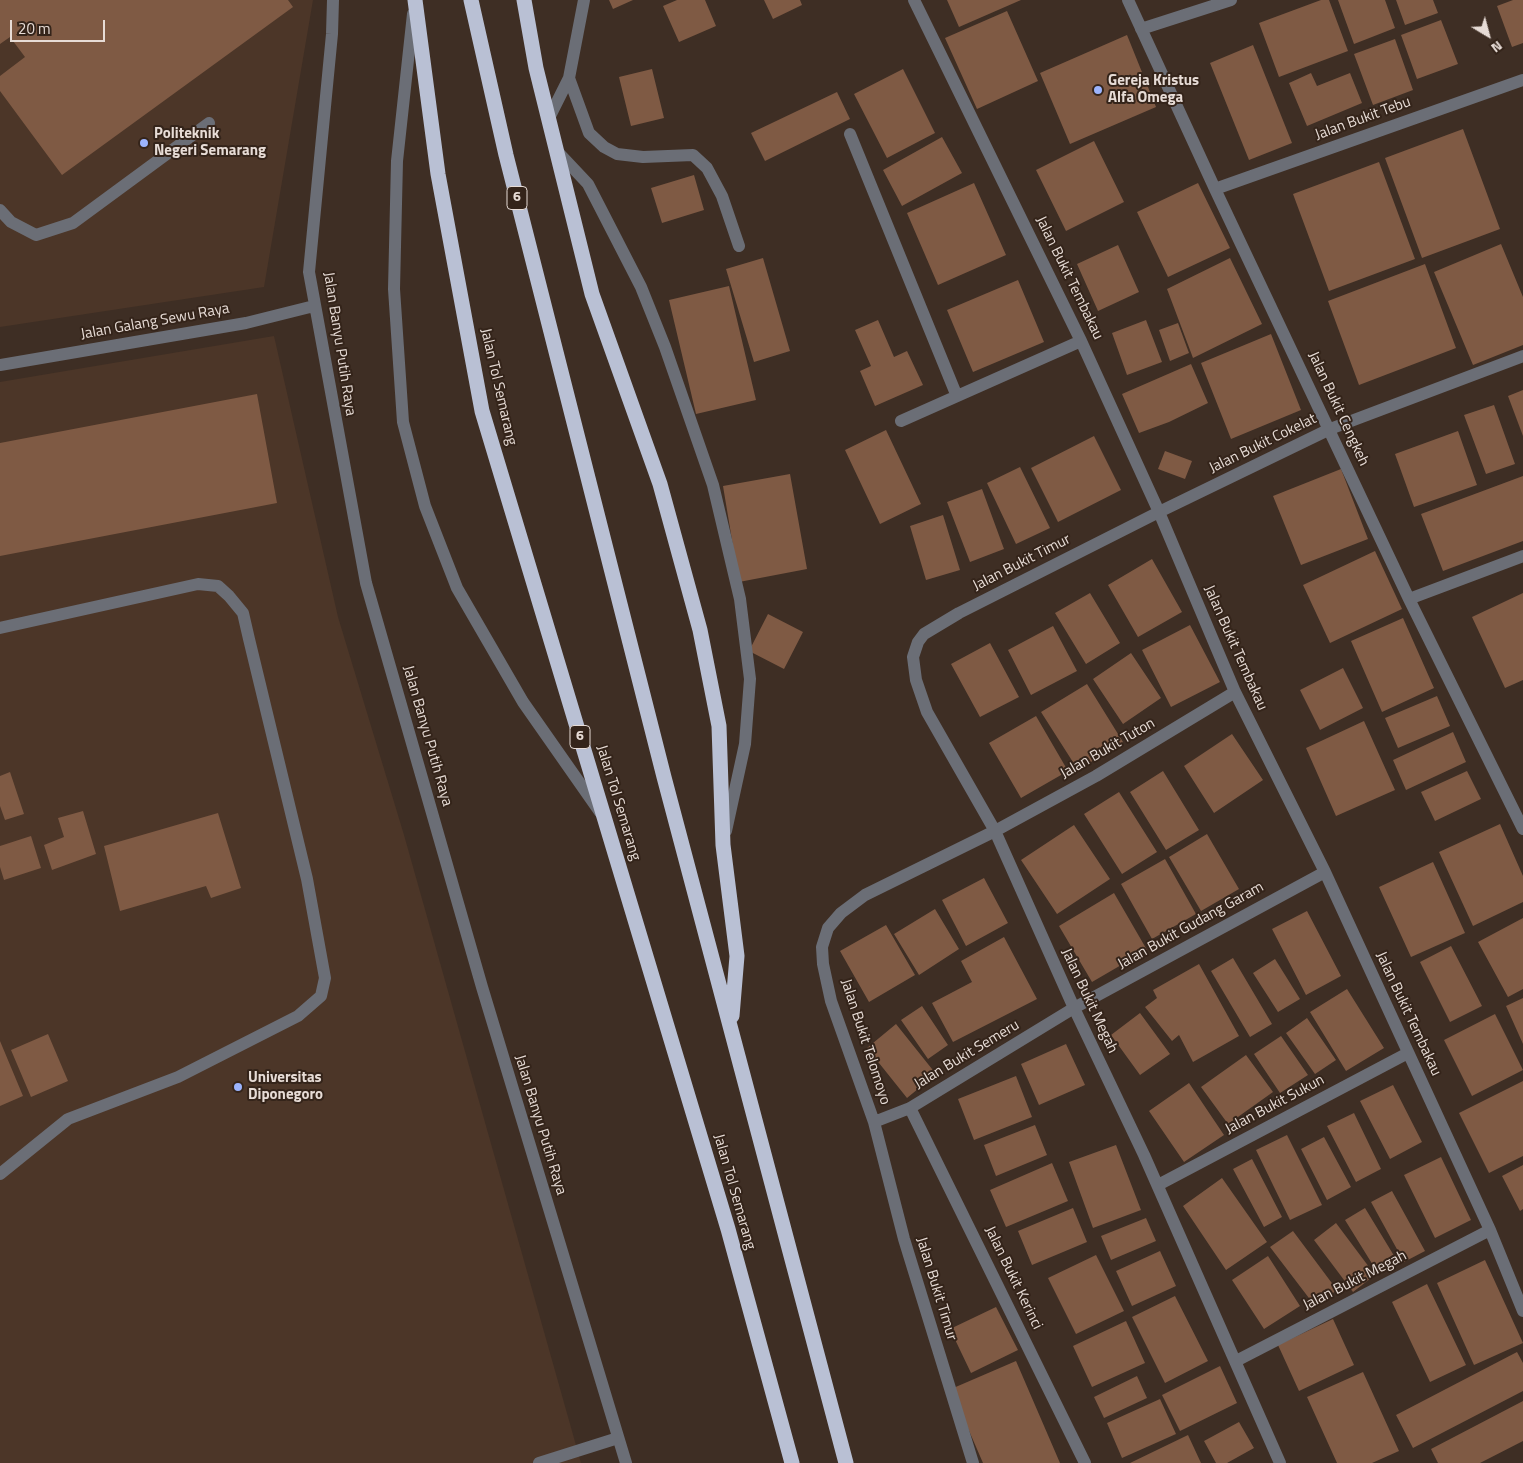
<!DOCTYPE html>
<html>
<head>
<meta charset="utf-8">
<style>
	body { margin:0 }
	#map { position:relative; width:1523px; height:1463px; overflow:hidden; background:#3e2e24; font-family:"Titillium Web",sans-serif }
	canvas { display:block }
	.north { position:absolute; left:1463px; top:10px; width:50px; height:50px; -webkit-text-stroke:4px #34241a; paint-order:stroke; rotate:143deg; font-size:14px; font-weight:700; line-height:20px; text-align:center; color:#e7dcd6 }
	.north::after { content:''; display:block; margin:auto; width:18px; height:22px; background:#e7dcd6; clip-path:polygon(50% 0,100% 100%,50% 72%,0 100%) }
	.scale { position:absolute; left:10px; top:20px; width:95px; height:22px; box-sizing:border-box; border:2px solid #e7dcd6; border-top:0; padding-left:6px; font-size:15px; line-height:18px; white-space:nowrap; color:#e7dcd6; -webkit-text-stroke:4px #34241a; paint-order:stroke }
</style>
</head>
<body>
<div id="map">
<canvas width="1523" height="1463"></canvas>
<div class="north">N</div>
<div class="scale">20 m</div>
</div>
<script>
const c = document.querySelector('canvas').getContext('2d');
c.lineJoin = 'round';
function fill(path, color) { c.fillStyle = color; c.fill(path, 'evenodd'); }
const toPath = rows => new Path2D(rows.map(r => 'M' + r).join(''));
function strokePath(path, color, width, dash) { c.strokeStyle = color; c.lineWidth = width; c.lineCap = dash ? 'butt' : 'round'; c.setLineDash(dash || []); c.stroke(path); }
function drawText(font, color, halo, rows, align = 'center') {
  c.font = font + ' "Titillium Web",sans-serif'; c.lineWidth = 4; c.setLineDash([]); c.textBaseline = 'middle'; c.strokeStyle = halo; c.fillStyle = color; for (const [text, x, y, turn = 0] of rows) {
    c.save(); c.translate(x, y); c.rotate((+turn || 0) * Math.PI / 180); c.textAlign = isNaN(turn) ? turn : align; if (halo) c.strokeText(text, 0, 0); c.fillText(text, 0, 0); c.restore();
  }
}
const built = toPath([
	[0,0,313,0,264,287,0,327],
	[274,336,338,617,404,835,581,1463,0,1463,0,382]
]);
const building = toPath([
	[0,0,288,0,293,7,62,175,0,91,0,76,25,57,10,37,0,44],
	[609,0,633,0,613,9],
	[677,0,705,0,716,26,679,42,663,6],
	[764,0,800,0,802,5,773,19],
	[947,0,1021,0,959,27],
	[1321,0,1329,0,1348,51,1279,77,1259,23],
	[1338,0,1385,0,1395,28,1354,44],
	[1396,0,1433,0,1438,13,1405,25],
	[1513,0,1523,0,1523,43,1512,47,1497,6],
	[1007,11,1038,81,977,109,945,38],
	[1441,20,1458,64,1417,79,1401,35],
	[1127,35,1156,107,1070,144,1040,73],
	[1395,39,1413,90,1373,105,1354,54],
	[1253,45,1292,143,1249,160,1210,63],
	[652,69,664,118,631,126,619,77],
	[903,69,935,133,887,158,854,94],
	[1311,73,1317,86,1350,73,1362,103,1307,126,1289,83],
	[837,92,850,119,765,161,751,133],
	[1463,129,1500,229,1422,258,1385,158],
	[942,137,962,173,902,206,883,170],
	[1094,141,1124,202,1066,231,1036,170],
	[1379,162,1415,259,1329,291,1293,194],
	[694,175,704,210,662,223,651,188],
	[974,183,1006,255,938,285,907,213],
	[1198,183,1230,248,1168,277,1137,212],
	[1501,244,1523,297,1523,345,1473,365,1434,272],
	[1118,245,1139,292,1098,311,1077,264],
	[763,258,790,351,754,362,726,269],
	[1230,258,1262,324,1193,358,1167,289],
	[1425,264,1456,348,1359,385,1328,301],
	[1018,280,1044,342,973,372,947,310],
	[729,286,756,400,696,414,669,300],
	[878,320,894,357,907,351,923,385,875,406,860,371,871,366,855,330],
	[1146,320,1162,362,1127,375,1112,333],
	[1178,323,1189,353,1170,361,1159,330],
	[1271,334,1301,410,1231,439,1201,363],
	[1191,364,1208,403,1169,422,1139,433,1122,394],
	[1523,390,1523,436,1508,396],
	[257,394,277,503,0,556,0,443],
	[1494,405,1515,464,1486,474,1464,415],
	[886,430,921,504,880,524,845,450],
	[1458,431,1477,485,1414,507,1395,454],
	[1094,436,1121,490,1058,522,1031,468],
	[1165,451,1192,461,1185,479,1158,469],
	[1020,467,1050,528,1016,544,987,483],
	[1341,469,1368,539,1301,565,1273,496],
	[790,474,807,569,739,582,723,486],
	[1523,476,1523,541,1443,571,1421,514],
	[982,489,1004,549,970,562,947,502],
	[943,515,960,570,926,580,910,526],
	[1375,551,1402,609,1330,643,1303,585],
	[1152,559,1182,612,1138,637,1108,585],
	[1090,593,1120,643,1086,664,1055,613],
	[1523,593,1523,680,1505,688,1472,617],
	[768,614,803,632,784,669,749,651],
	[1403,618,1434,688,1382,712,1351,641],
	[1190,625,1220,682,1171,707,1142,650],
	[1053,626,1077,671,1031,695,1008,650],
	[990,643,1019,697,980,717,951,664],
	[1131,653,1161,698,1123,724,1093,679],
	[1343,668,1363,708,1320,730,1300,690],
	[1087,684,1123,742,1078,770,1041,712],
	[1437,696,1450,726,1398,748,1385,718],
	[1036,716,1068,771,1021,798,989,743],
	[1364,721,1395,790,1336,816,1306,748],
	[1453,732,1466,762,1406,790,1393,760],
	[1232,734,1263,780,1214,813,1184,766],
	[1163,771,1199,830,1166,850,1130,792],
	[1467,771,1481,799,1435,821,1421,792],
	[10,772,24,814,5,820,0,806,0,776],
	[1119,792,1157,852,1122,874,1084,814],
	[83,811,96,854,52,870,44,845,64,837,58,818],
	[218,813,241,888,211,898,206,886,120,911,104,846],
	[1500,824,1523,876,1523,902,1473,926,1439,852],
	[1074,825,1110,879,1057,914,1021,860],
	[1207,834,1239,889,1201,911,1169,857],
	[31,836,41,868,4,880,0,867,0,846],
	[1165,859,1196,914,1152,939,1121,884],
	[1433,862,1465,933,1411,957,1379,887],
	[984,878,1008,923,966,946,942,900],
	[1114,893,1147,950,1092,982,1059,926],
	[935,909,959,949,919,975,894,934],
	[1307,911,1341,976,1306,995,1272,929],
	[1523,918,1523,989,1508,997,1478,942],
	[886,925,915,975,869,1002,840,951],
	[1004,937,1037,999,953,1042,932,1003,972,982,961,961],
	[1451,946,1482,1006,1450,1022,1420,962],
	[1233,958,1272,1024,1250,1037,1211,971],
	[1275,959,1300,999,1278,1012,1253,973],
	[1199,964,1239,1036,1193,1062,1179,1035,1172,1041,1145,1007,1157,998,1153,990],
	[1347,989,1384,1048,1346,1071,1310,1012],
	[1523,998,1523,1044,1506,1006],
	[922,1006,948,1045,928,1059,901,1020],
	[1140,1013,1170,1054,1140,1075,1111,1035],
	[1495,1014,1523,1070,1472,1096,1444,1040],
	[1307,1018,1336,1060,1315,1074,1286,1033],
	[896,1024,936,1074,907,1098,867,1048],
	[48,1034,68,1081,31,1097,11,1050],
	[1281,1036,1308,1075,1280,1093,1254,1054],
	[0,1041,23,1096,0,1106],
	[1066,1044,1085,1085,1039,1105,1021,1064],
	[1246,1055,1273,1092,1228,1124,1201,1087],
	[1016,1076,1032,1117,974,1140,958,1099],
	[1523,1081,1523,1156,1489,1173,1459,1113],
	[1189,1083,1224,1135,1184,1162,1149,1111],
	[1393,1085,1422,1142,1390,1159,1360,1101],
	[1354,1113,1381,1169,1356,1182,1327,1126],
	[1035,1125,1047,1155,996,1176,984,1145],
	[1287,1135,1322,1205,1290,1220,1256,1150],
	[1324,1137,1351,1187,1327,1200,1301,1149],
	[1116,1145,1141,1210,1093,1228,1069,1162],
	[1441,1157,1471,1220,1435,1238,1404,1175],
	[1252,1159,1282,1217,1264,1227,1233,1169],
	[1052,1163,1068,1201,1006,1227,990,1190],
	[1523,1165,1523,1209,1520,1211,1502,1176],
	[1222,1178,1267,1242,1226,1270,1183,1206],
	[1392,1191,1425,1251,1404,1262,1371,1202],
	[1073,1208,1087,1242,1032,1265,1018,1231],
	[1365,1208,1396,1259,1376,1270,1345,1220],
	[1146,1218,1156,1241,1111,1260,1101,1236],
	[1336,1223,1375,1275,1353,1292,1314,1240],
	[1293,1231,1337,1290,1315,1306,1270,1247],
	[1160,1251,1176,1286,1132,1306,1116,1271],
	[1096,1255,1124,1311,1076,1334,1048,1278],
	[1268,1256,1300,1306,1264,1329,1232,1280],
	[1485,1260,1523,1343,1474,1365,1437,1283],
	[1427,1284,1466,1365,1430,1382,1392,1302],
	[1175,1296,1208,1361,1165,1383,1132,1317],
	[996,1307,1018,1350,971,1373,950,1329],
	[1333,1319,1354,1365,1299,1391,1278,1345],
	[1126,1321,1145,1363,1092,1387,1073,1346],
	[1517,1352,1523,1363,1523,1391,1413,1448,1396,1415],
	[1016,1361,1060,1463,983,1463,951,1389],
	[1220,1366,1237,1403,1180,1431,1162,1395],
	[1363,1372,1399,1451,1372,1463,1337,1463,1307,1397],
	[1137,1376,1147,1398,1104,1418,1094,1397],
	[1160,1399,1176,1434,1122,1458,1107,1423],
	[1523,1401,1523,1441,1480,1463,1438,1463,1431,1449],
	[1239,1422,1254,1448,1227,1463,1216,1463,1204,1441],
	[1188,1435,1201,1463,1130,1463]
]);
const minor = toPath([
	[333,0,332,34,309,272,366,583,482,987,626,1463],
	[914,0,1081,341,1159,512,1235,692,1325,872,1490,1230,1523,1311],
	[1128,0,1215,189,1409,599,1523,829],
	[413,14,397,161,394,289,403,422,425,506,457,588,523,702,600,812],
	[1141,29,1231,0],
	[569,78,589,133,604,147,617,154,643,157,693,155,707,168,722,196,739,246],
	[549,118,569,78,584,0],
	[850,134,956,394],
	[556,150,588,184,641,287,665,347,713,485,740,599,750,679,745,744,726,831],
	[1215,189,1523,80],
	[0,210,11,222,36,235,73,223,209,123],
	[0,365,246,323,314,306],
	[901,421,1081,341],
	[1409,599,1523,556],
	[0,628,198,584,218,586,229,596,243,613,249,639,307,879,325,978,321,996,298,1016,178,1077,68,1119,0,1174],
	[910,1108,1085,1463],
	[874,1122,910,1108,1074,1008,1325,872],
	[1158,1185,1408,1053],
	[1236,1361,1490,1230],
	[539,1463,618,1438],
	[973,1463,904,1239,874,1122,831,1001,823,964,822,947,828,928,841,913,865,895,995,831,1096,776,1235,692],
	[1280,1463,1144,1155,1074,1008,995,831,927,712,916,680,913,657,918,642,924,634,959,613,1159,512,1330,429,1523,356]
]);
const highway = toPath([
	[415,0,438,174,482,411,728,1229,792,1463],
	[471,0,506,155,664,777,846,1463],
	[524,0,536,68,592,294,660,484,700,630,719,726,723,845,737,956,732,1016]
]);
const markers = [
	[1098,90,5,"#9cb4fd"],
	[144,143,5,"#9cb4fd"],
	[238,1087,5,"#9cb4fd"]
];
const shields = [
	[517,198,20],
	[580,737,20]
];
const shieldNames = [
	["6",517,198],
	["6",580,737]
];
const poiNames = [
	["Gereja Kristus",1108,81],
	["Alfa Omega",1108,98],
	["Politeknik",154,134],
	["Negeri Semarang",154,151],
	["Universitas",248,1078],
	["Diponegoro",248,1095]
];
const streetNames = [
	["Jalan Bukit Tebu",1363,119,-20],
	["Jalan Bukit Tembakau",1069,278,64],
	["Jalan Galang Sewu Raya",155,322,-10],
	["Jalan Banyu Putih Raya",339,344,81],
	["Jalan Tol Semarang",498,387,77],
	["Jalan Bukit Cengkeh",1338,409,65],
	["Jalan Bukit Cokelat",1263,444,-26],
	["Jalan Bukit Timur",1022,563,-27],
	["Jalan Bukit Tembakau",1235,648,66],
	["Jalan Banyu Putih Raya",427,736,74],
	["Jalan Bukit Tuton",1108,749,-30],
	["Jalan Tol Semarang",618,803,73],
	["Jalan Bukit Gudang Garam",1191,926,-29],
	["Jalan Bukit Megah",1089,1001,65],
	["Jalan Bukit Tembakau",1408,1014,65],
	["Jalan Bukit Telomoyo",865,1042,72],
	["Jalan Bukit Semeru",967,1055,-31],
	["Jalan Bukit Sukun",1275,1105,-28],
	["Jalan Banyu Putih Raya",540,1125,73],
	["Jalan Tol Semarang",734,1192,74],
	["Jalan Bukit Kerinci",1013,1278,64],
	["Jalan Bukit Megah",1355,1281,-27],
	["Jalan Bukit Timur",936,1289,73]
];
fill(built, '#4c3628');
fill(building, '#7f5a44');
strokePath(minor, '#6b6e76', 12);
strokePath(highway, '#b9c0d4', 15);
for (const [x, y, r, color] of markers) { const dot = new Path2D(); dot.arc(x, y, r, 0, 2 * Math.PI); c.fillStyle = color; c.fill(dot); strokePath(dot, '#34241a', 2); }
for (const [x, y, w] of shields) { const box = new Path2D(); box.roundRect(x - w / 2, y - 11.5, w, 23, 4); c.fillStyle = '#34241a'; c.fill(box); strokePath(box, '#e7dcd6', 1); }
drawText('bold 14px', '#e7dcd6', null, shieldNames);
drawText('bold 15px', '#e7dcd6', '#34241a', poiNames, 'left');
drawText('15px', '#e7dcd6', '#34241a', streetNames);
</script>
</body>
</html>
